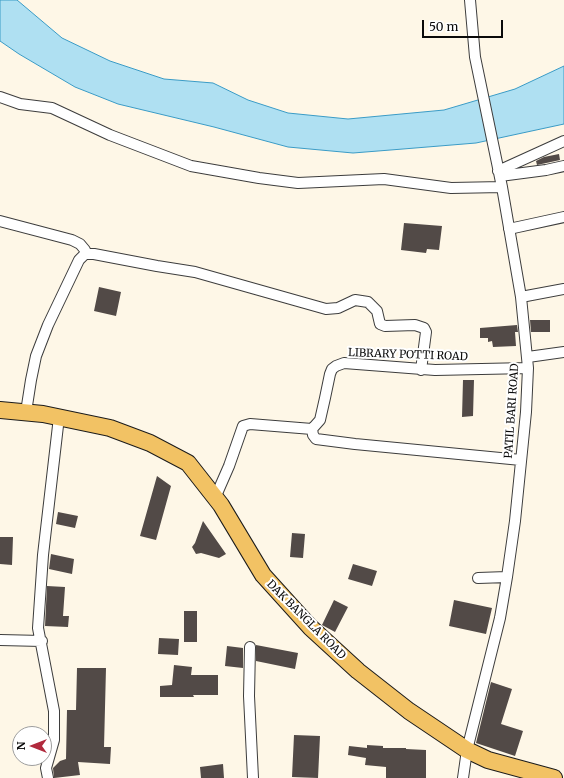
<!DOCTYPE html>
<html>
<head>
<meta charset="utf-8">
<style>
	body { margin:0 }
	#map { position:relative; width:564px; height:778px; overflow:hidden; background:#fef7e7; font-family:Merriweather,serif }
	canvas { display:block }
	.north { position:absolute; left:12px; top:726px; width:40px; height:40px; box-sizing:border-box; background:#fff; border:1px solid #9d9d9d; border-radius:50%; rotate:270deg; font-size:11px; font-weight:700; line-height:16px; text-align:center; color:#0a0a0a }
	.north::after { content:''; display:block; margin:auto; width:14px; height:18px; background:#b12a3d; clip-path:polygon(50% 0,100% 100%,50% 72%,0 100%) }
	.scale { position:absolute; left:422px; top:20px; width:81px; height:18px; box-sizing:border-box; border:2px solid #0a0a0a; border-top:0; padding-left:5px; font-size:12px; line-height:14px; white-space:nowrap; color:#0a0a0a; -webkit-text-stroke:3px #fff; paint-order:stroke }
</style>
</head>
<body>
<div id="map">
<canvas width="564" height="778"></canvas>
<div class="north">N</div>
<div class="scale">50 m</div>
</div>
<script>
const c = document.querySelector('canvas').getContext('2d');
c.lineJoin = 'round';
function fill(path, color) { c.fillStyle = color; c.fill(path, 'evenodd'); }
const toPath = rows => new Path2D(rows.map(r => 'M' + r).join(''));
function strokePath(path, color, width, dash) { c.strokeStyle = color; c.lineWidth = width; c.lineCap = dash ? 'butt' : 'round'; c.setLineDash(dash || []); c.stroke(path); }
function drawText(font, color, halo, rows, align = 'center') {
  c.font = font + ' Merriweather,serif'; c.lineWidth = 4; c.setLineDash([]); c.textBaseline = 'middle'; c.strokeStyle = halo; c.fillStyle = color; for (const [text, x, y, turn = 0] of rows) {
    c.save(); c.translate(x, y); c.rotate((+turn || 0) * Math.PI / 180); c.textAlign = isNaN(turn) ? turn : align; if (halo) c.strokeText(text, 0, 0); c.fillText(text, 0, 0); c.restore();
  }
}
const water = toPath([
	[0,0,17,0,62,38,110,61,164,79,213,83,248,100,288,113,348,119,444,110,515,89,564,66,564,124,476,143,403,149,353,153,288,147,214,127,118,104,75,87,19,54,0,41,0,0]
]);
const building = toPath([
	[559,154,560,160,537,165,536,161,544,157],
	[404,223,442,226,439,250,427,249,426,253,401,250],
	[99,287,121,292,116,316,94,311],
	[530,320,550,320,550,332,531,332],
	[517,325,518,332,515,332,516,346,493,347,492,341,488,342,488,338,480,338,480,328],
	[463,380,474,380,473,416,462,417],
	[157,476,171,486,156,540,140,536],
	[58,512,78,516,75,528,56,524],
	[203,521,226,554,219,558,201,553,196,554,192,547,195,543],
	[292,533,305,534,303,558,290,557],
	[0,537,13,537,12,565,0,564],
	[51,554,74,559,72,574,49,569],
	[353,564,377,571,372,586,348,579],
	[47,586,65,587,63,616,69,616,68,627,45,626],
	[334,600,348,607,335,632,322,625],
	[454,600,492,608,486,634,449,626],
	[184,611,197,611,197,642,184,642],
	[159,638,179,639,178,655,158,654],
	[256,645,298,653,295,669,256,661],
	[227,646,243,648,243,668,225,666],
	[174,665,192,667,191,675,218,675,218,695,193,695,194,697,160,697,160,686,172,685],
	[77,668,106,668,104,747,111,747,110,764,78,762,80,775,54,778,53,768,60,761,66,759,67,710,76,710],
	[491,682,512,689,501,724,523,731,515,756,476,743],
	[294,735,320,736,318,778,292,777],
	[367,745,383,746,383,748,406,748,406,749,426,750,426,778,386,778,386,767,365,765,366,758,348,755,349,746,367,748],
	[223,764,224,778,201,778,200,767]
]);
const street = toPath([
	[0,97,20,104,52,108,110,135,191,166,259,178,298,183,384,179,451,188,502,187],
	[498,171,564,141],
	[500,176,546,170,564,166],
	[0,221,72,240,80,244,85,250,85,254],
	[509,229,564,217],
	[521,297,564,289],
	[528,357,564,352],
	[26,412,31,380,36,356,48,325,79,260,85,254,94,254,157,266,195,272,326,309,338,308,355,300,368,302,377,311,380,324,385,326,415,325,424,328,426,332,421,370],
	[312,429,313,435,316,439,355,444,521,460],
	[215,498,229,466,243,426,250,424,312,429,320,420,325,398,330,374,332,369,336,366,344,363,435,370,528,368],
	[478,578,507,577],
	[0,640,42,641],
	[250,647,249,696,253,778],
	[48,778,46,768,54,740,54,711,38,628,43,555,59,417],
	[463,778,467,750,500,618,507,577,515,521,526,412,528,368,521,297,502,187,475,57,470,0]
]);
const primary = toPath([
	[0,410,43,414,110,428,150,443,188,463,221,505,263,575,310,627,358,671,409,711,467,750,488,760,554,778]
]);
const streetNames = [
	["LIBRARY POTTI ROAD",408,355,2],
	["PATIL BARI ROAD",512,411,-86],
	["DAK BANGLA ROAD",306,620,45]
];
fill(water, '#afe0f2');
strokePath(water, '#3a9bc6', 1);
fill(building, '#524a47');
strokePath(street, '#3d3d3d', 12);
strokePath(primary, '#1b1b1b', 18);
strokePath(street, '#fff', 10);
strokePath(primary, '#f2c264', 16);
drawText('11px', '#0a0a0a', '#fff', streetNames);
</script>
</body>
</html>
